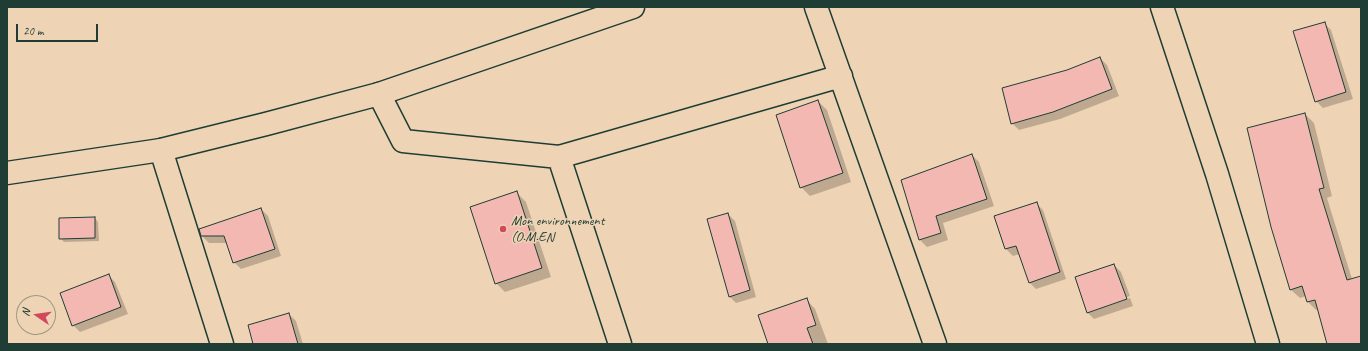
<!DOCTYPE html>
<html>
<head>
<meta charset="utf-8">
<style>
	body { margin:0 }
	#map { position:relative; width:1368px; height:351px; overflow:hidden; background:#eed4b5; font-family:Caveat,sans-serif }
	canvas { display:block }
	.frame { position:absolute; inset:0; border:8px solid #1f3d34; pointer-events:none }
	.north { position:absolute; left:16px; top:295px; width:40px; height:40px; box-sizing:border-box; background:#eed4b5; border:1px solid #9b9881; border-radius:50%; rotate:283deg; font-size:11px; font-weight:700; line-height:16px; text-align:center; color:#1f3d34 }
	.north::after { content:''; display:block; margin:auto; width:14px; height:18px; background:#d1495b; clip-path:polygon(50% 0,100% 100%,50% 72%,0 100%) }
	.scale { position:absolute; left:16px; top:24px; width:82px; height:18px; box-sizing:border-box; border:2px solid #1f3d34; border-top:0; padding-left:5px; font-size:12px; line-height:14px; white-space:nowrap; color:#1f3d34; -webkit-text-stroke:3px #eed4b5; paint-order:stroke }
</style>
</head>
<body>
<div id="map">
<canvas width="1368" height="351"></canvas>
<div class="frame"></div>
<div class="north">N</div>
<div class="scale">20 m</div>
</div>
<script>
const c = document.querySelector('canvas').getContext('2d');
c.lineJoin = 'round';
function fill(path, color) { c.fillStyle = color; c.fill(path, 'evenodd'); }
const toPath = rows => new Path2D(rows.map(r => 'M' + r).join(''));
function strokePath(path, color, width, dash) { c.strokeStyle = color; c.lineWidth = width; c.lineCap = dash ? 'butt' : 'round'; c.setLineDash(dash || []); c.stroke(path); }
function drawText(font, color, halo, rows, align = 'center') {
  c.font = font + ' Caveat,sans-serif'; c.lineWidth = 3; c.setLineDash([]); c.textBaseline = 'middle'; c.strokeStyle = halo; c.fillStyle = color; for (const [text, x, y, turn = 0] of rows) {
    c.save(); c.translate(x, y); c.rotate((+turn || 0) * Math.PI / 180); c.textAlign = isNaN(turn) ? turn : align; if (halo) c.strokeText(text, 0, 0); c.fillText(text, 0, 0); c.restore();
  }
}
const shadow = toPath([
	[1324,23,1331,30,1353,99,1323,108,1316,101],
	[1100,58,1107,65,1119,96,1060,119,1019,130,1012,123,1067,71],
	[818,101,827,110,851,182,810,196,801,187],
	[1305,114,1314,123,1332,196,1327,198,1352,279,1361,277,1361,344,1328,344,1318,309,1316,310,1307,301,1306,296,1300,298,1291,290],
	[972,155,979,162,994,206,943,223,948,240,927,247,920,240,902,180],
	[517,193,526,202,551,277,505,292,496,283],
	[1036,203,1043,210,1066,279,1036,289,1029,282,1020,254,1013,256,1006,249,995,217],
	[261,209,268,216,281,256,241,269,234,262,227,243,209,243,202,236],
	[728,214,735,221,756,297,736,303,729,296],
	[95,218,98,222,99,241,64,242,60,238],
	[1114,265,1121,272,1130,296,1090,310,1090,312,1130,298,1133,306,1094,319,1087,312],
	[108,275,115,282,128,314,80,332,73,325],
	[806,299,815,309,828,344,769,344],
	[289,314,296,321,303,344,254,344]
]);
const building = toPath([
	[1325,22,1346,92,1315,102,1293,31,1325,22],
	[1100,57,1112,89,1053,112,1011,124,1002,88,1067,70,1100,57],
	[818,100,843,173,800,188,776,115,818,100],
	[1305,113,1324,188,1319,189,1347,280,1361,276,1361,344,1327,344,1315,300,1307,302,1302,286,1290,290,1271,227,1247,128,1305,113],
	[972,154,987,199,936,216,941,233,919,240,901,180,972,154],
	[517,191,542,268,495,284,470,207,517,191],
	[1037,202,1060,272,1029,283,1016,246,1005,249,994,216,1037,202],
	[261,208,275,249,233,263,224,236,201,236,199,229,261,208],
	[728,213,750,290,729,297,707,219,728,213],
	[95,217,95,238,59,239,59,218,95,217],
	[1114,264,1127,299,1087,313,1075,277,1114,264],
	[109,274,121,307,72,326,60,293,109,274],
	[807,298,816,325,807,328,813,344,768,344,758,315,807,298],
	[289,313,298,344,253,344,248,325,289,313]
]);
const street = toPath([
	[816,7,935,344],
	[1162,7,1217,174,1268,344],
	[379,94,403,141,559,157,620,344],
	[161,150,222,344],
	[559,157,841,76]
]);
const secondary = toPath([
	[7,173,161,150,266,124,379,94,633,7]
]);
const markers = [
	[503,229,4,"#d1495b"]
];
const poiNames = [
	["Mon environnement",511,221],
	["(O.M.EN",511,237]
];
fill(shadow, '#0003');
fill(building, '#f4b8b2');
strokePath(building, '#1f3d34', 1);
strokePath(street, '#1f3d34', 25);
strokePath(secondary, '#1f3d34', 25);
strokePath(street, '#eed4b5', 22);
strokePath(secondary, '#eed4b5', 22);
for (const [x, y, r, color] of markers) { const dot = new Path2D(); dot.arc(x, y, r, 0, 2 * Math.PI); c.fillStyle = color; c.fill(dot); strokePath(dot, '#eed4b5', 1.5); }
drawText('14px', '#1f3d34', '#eed4b5', poiNames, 'left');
</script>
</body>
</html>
